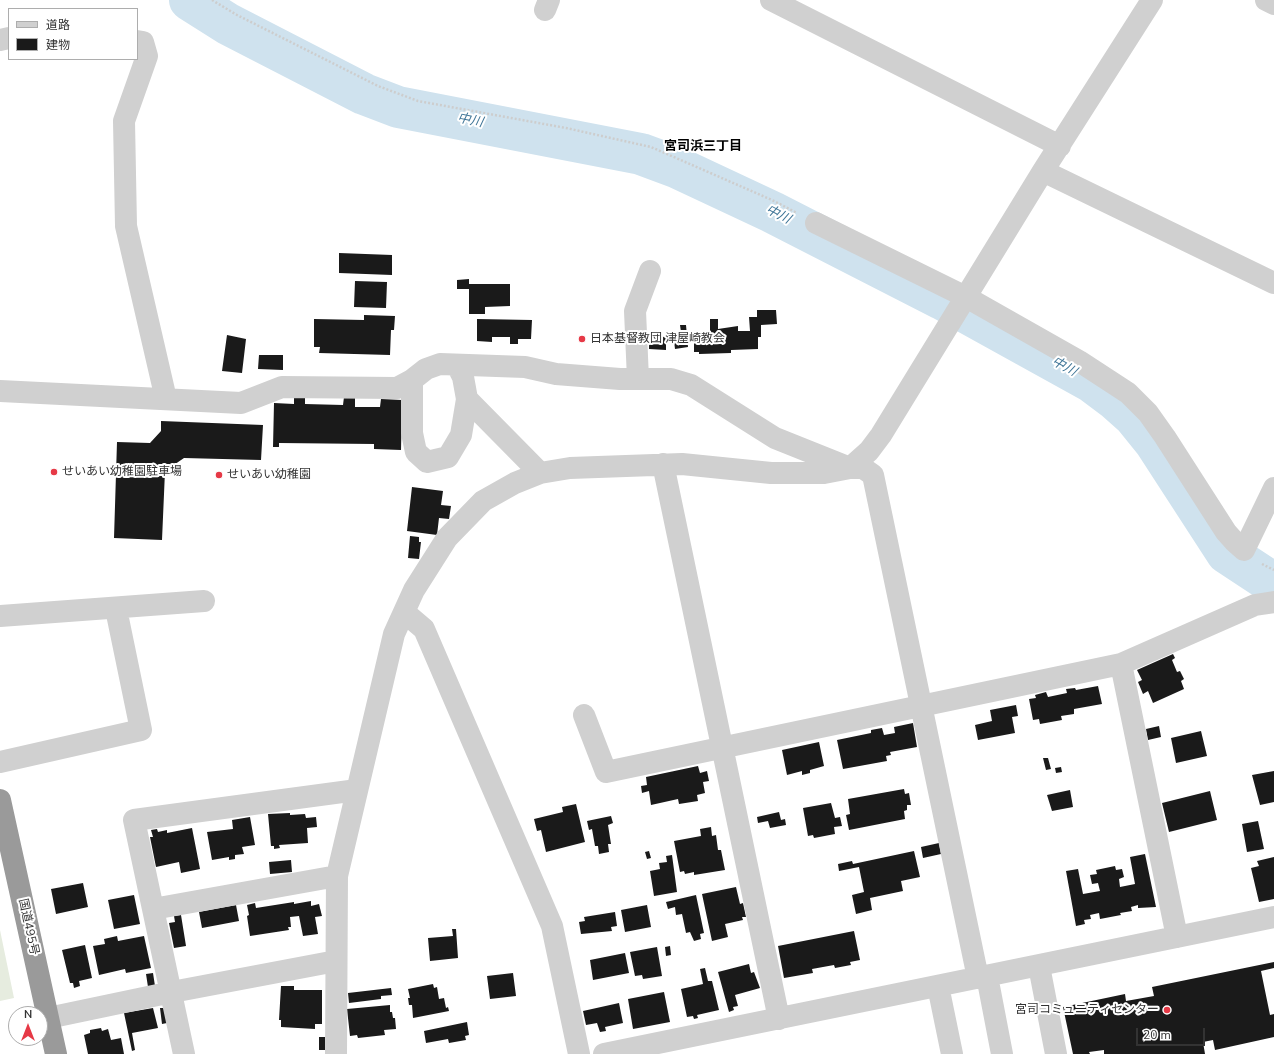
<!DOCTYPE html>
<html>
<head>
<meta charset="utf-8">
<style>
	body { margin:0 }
	#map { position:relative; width:1274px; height:1054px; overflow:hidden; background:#fff; font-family:"Nunito Sans","Noto Sans JP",sans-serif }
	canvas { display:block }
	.legend { position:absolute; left:8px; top:8px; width:130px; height:52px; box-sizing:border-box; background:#fff; border:1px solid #adadad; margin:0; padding:5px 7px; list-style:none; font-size:12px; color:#333 }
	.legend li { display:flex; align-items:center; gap:8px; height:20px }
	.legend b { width:20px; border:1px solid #adadad }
	.north { position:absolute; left:8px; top:1006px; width:40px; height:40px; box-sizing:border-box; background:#fff; border:1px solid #adadad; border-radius:50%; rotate:0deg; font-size:11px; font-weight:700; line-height:16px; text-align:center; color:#333 }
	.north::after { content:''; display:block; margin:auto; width:14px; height:18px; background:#e63946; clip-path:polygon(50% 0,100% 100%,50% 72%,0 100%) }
	.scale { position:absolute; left:1136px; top:1028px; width:69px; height:18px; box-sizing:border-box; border:2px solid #333; border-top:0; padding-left:5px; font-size:12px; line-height:14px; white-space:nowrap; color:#333; -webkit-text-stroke:3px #fff; paint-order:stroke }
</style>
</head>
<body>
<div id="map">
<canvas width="1274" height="1054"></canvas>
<ul class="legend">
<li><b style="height:5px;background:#d0d0d0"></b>道路</li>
<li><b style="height:11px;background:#1a1a1a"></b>建物</li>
</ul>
<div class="north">N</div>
<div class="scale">20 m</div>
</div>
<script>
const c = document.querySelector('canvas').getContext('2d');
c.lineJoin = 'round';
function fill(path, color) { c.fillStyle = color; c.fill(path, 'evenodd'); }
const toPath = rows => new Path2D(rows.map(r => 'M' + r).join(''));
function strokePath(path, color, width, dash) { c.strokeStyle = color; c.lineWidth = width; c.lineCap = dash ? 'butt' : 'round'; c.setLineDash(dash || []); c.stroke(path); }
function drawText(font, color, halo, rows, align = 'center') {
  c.font = font + ' "Nunito Sans","Noto Sans JP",sans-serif'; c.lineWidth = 4; c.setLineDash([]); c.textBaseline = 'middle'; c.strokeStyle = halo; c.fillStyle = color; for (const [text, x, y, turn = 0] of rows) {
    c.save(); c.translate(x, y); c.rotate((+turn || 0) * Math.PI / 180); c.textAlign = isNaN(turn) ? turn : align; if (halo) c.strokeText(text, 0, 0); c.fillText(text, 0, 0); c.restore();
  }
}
const green = toPath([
	[0,930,14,998,0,1001]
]);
const river = toPath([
	[190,0,228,24,364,94,398,107,641,154,676,167,772,212,942,299,1092,382,1116,400,1134,416,1155,442,1227,553,1274,584]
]);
const building = toPath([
	[339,253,392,255,392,275,339,273],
	[469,279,469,284,510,284,510,306,485,307,485,314,469,314,469,289,457,289,457,280],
	[355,281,387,282,386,308,354,307],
	[757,310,776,310,777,324,761,325,761,337,758,337,758,349,731,350,731,353,699,354,699,352,694,352,694,338,703,338,703,342,710,341,710,319,718,319,718,329,738,326,738,331,750,331,749,317,757,317],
	[364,315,395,316,394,330,391,330,390,355,319,353,320,347,314,347,314,319,364,320],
	[477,319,532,320,531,339,518,339,518,344,510,344,510,337,492,337,492,342,477,341],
	[680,325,686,325,688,347,675,349,673,332,681,332],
	[227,335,246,339,242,373,222,371],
	[649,336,666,337,666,350,649,349],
	[259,355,283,355,283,370,258,369],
	[294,395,305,395,305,404,343,405,344,397,355,397,355,407,380,407,381,399,402,400,401,450,374,449,374,444,279,443,279,447,273,447,274,403,294,404],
	[161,421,263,425,261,460,184,458,165,471,162,540,114,538,117,442,150,443,161,431],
	[412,487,443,491,441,505,451,506,449,519,439,518,437,535,407,531],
	[410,536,419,537,419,542,421,542,419,559,408,558],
	[1173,654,1175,658,1172,660,1177,672,1180,671,1184,679,1181,681,1184,689,1153,703,1148,691,1143,694,1138,682,1142,680,1137,670],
	[1098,686,1102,704,1074,709,1074,714,1061,716,1062,720,1040,724,1039,719,1033,720,1029,699,1036,698,1035,695,1046,692,1048,697,1067,693,1066,689,1075,688,1076,690],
	[1016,705,1018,716,1012,717,1015,733,978,740,975,725,992,721,990,710],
	[913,723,917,747,890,752,891,755,886,756,887,761,843,769,837,740,871,733,871,730,882,728,884,735,895,733,894,727],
	[1159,726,1161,737,1148,740,1146,729],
	[1201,731,1207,756,1176,763,1171,738],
	[819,742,824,766,810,770,810,773,802,775,802,771,787,775,782,750],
	[1043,758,1048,758,1051,769,1046,770],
	[698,766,700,773,707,771,709,781,703,782,705,793,697,795,698,801,679,804,678,799,651,805,649,791,642,793,641,786,647,785,646,777],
	[1061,767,1062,772,1056,773,1055,768],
	[1274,771,1274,802,1260,805,1252,775],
	[904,789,905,794,909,793,911,805,907,805,907,810,904,811,905,819,849,830,846,815,850,814,848,799],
	[1070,790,1073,807,1052,811,1047,795],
	[1210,791,1217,820,1169,832,1162,803],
	[831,803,835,818,840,817,842,826,834,827,835,834,814,838,813,835,808,836,803,808],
	[576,804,585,842,546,852,541,830,537,831,534,819,563,812,562,807],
	[779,812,781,820,785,819,786,825,770,828,768,821,758,823,757,817],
	[290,813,290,815,305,814,306,818,316,817,317,827,307,828,308,843,279,845,280,848,274,849,274,846,271,846,268,814],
	[611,816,613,823,608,825,611,844,608,844,609,852,599,854,598,846,595,846,592,829,589,830,587,821],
	[250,817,255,845,242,847,244,854,235,855,235,859,229,860,229,857,212,860,207,832,233,829,232,820],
	[1258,821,1264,849,1247,852,1242,824],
	[711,827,712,836,716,835,718,850,721,850,725,870,694,875,694,872,685,874,684,871,680,872,674,841,701,836,700,829],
	[192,828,200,869,181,873,179,862,156,867,150,837,153,837,151,830,157,829,158,832,167,830,167,833],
	[939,843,941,854,923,858,921,847],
	[649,851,651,858,647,859,645,852],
	[914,851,920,877,901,881,903,891,870,898,872,910,856,914,852,895,864,892,859,867,839,871,838,864,852,861,853,864],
	[1145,854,1156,907,1138,908,1138,905,1131,907,1132,911,1120,913,1121,915,1100,919,1099,913,1090,915,1091,919,1084,920,1085,924,1076,926,1066,871,1078,869,1083,894,1100,891,1098,883,1092,884,1090,875,1097,874,1096,870,1115,866,1116,870,1122,869,1124,877,1119,879,1120,887,1135,884,1130,857],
	[672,855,677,892,654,896,650,871,660,869,659,863,667,862,666,856],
	[1274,857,1274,899,1259,902,1251,868,1259,866,1257,861],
	[291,860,292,872,270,874,269,862],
	[83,883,88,907,56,914,51,889],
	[736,887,740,904,743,903,746,917,742,917,743,920,725,924,728,937,712,941,702,894],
	[134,895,140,924,114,929,108,900],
	[696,895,704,933,700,934,701,939,694,941,690,932,686,933,682,914,676,915,675,907,668,909,666,902],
	[311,901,311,906,319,904,322,916,315,917,318,934,303,936,299,916,290,917,291,927,288,927,289,930,250,936,247,916,249,915,247,905,255,903,256,908,294,902,294,904],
	[236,905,239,921,202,928,199,912],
	[647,905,651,927,625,932,621,910],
	[615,912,617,926,611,927,612,931,581,934,579,922,585,921,584,917],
	[181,915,186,946,174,948,169,923,175,922,174,916],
	[452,929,456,929,458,958,430,961,428,938,453,936],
	[854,931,860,960,850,962,851,965,835,968,834,965,812,969,813,973,784,978,778,946],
	[117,936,118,941,144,936,151,968,126,973,125,969,99,975,93,946,105,944,104,939],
	[85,945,92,978,79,981,80,986,74,988,73,983,70,983,62,950],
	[670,946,671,955,666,956,665,947],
	[657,947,662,976,643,979,642,975,635,976,630,952],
	[625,953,629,973,593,980,590,960],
	[1274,962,1274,968,1261,971,1270,1015,1274,1014,1274,1037,1215,1050,1213,1040,1203,1042,1205,1054,1104,1054,1104,1050,1089,1052,1090,1054,1073,1054,1063,1007,1125,994,1126,1001,1154,996,1152,987],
	[749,964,751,973,754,972,760,988,735,995,738,1006,733,1007,734,1010,729,1012,718,972],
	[705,968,708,981,712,981,719,1010,697,1015,698,1018,694,1019,693,1016,687,1017,681,989,703,984,700,969],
	[153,973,155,986,148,987,146,974],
	[513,973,516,996,490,999,487,976],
	[433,984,434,988,437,987,439,999,444,998,446,1008,448,1007,449,1011,413,1018,412,1005,409,1005,408,998,410,998,408,989],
	[281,986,294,986,294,990,322,990,322,1024,315,1024,315,1029,281,1027,281,1020,279,1020],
	[391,988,392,995,381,996,381,999,349,1003,348,993],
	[664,992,670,1022,633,1029,628,999],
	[619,1003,623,1023,605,1027,606,1031,600,1032,597,1023,586,1025,583,1011],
	[390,1005,390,1012,392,1012,393,1018,395,1018,396,1029,384,1030,385,1035,358,1038,357,1035,350,1036,347,1009],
	[153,1008,158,1028,132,1033,135,1050,132,1051,124,1013],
	[160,1008,164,1008,167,1023,162,1024],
	[467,1022,469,1035,465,1036,466,1040,449,1043,448,1039,426,1043,424,1031],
	[101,1028,102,1031,108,1029,111,1040,121,1038,124,1054,88,1054,84,1035,90,1033,90,1030],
	[319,1037,325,1037,325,1050,319,1050]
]);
const path = toPath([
	[212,0,237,15,378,86,418,101,566,128,651,147,772,200,797,213],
	[1262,564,1274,570]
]);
const minor = toPath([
	[771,0,1060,146],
	[1266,0,1274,4],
	[545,10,549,0],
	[0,40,9,38],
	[137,41,143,42,147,56,124,121,126,226,166,399],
	[1043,171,1274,283],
	[816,223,966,297,1079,361,1128,393,1148,413,1165,437,1226,532,1234,541,1244,550,1274,488],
	[638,379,635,311,650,271],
	[412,380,412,433,416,452,427,462,448,457,461,435,467,399,463,377,457,365],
	[0,391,241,403,282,387,397,388,412,380,426,369,440,364,525,367,556,374,620,379,671,379,691,385,775,438,850,468],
	[467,399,540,473],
	[663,464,779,1019],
	[850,468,869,451,881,435,1043,171,1152,0],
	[404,612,424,629,552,926,579,1054],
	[0,616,204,601],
	[1121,664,1177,937],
	[584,715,606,772,1121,664,1255,605,1274,602],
	[0,762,141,730,116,609],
	[153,909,337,876],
	[1039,966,1056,1054],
	[987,976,1002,1054],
	[938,986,952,1054],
	[48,1018,172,992,336,961],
	[184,1054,134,820,357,790],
	[336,1054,337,876,394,634,414,590,447,538,483,501,515,483,540,473,570,468,682,464,771,473,824,473,850,468,863,468,873,475,978,978],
	[604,1054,1274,917]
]);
const highway = toPath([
	[0,800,56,1054]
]);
const markers = [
	[582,339,4,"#e63946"],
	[54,472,4,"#e63946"],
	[219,475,4,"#e63946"],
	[1167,1010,4,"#e63946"]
];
const poiNames = [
	["日本基督教団 津屋崎教会",590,339],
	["せいあい幼稚園駐車場",62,472],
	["せいあい幼稚園",227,475],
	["宮司コミュニティセンター",1159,1010,"right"]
];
const streetNames = [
	["国道495号",28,927,78]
];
const waterNames = [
	["中川",470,121,11],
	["中川",778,215,27],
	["中川",1064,367,29]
];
const neighbourhoodNames = [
	["宮司浜三丁目",703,147]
];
fill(green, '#e6ecdf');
strokePath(river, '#cfe2ee', 42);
fill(building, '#1a1a1a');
strokePath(path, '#cdcdcd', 2.5, [2, 2]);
strokePath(minor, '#d0d0d0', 22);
strokePath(highway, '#9a9a9a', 22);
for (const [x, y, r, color] of markers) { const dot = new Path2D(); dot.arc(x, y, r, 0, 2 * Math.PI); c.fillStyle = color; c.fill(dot); strokePath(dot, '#fff', 1.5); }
drawText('12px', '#333', '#fff', poiNames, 'left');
drawText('12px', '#333', '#fff', streetNames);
drawText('italic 13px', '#3f7597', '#fff', waterNames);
drawText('bold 13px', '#000', '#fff', neighbourhoodNames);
</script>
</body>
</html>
